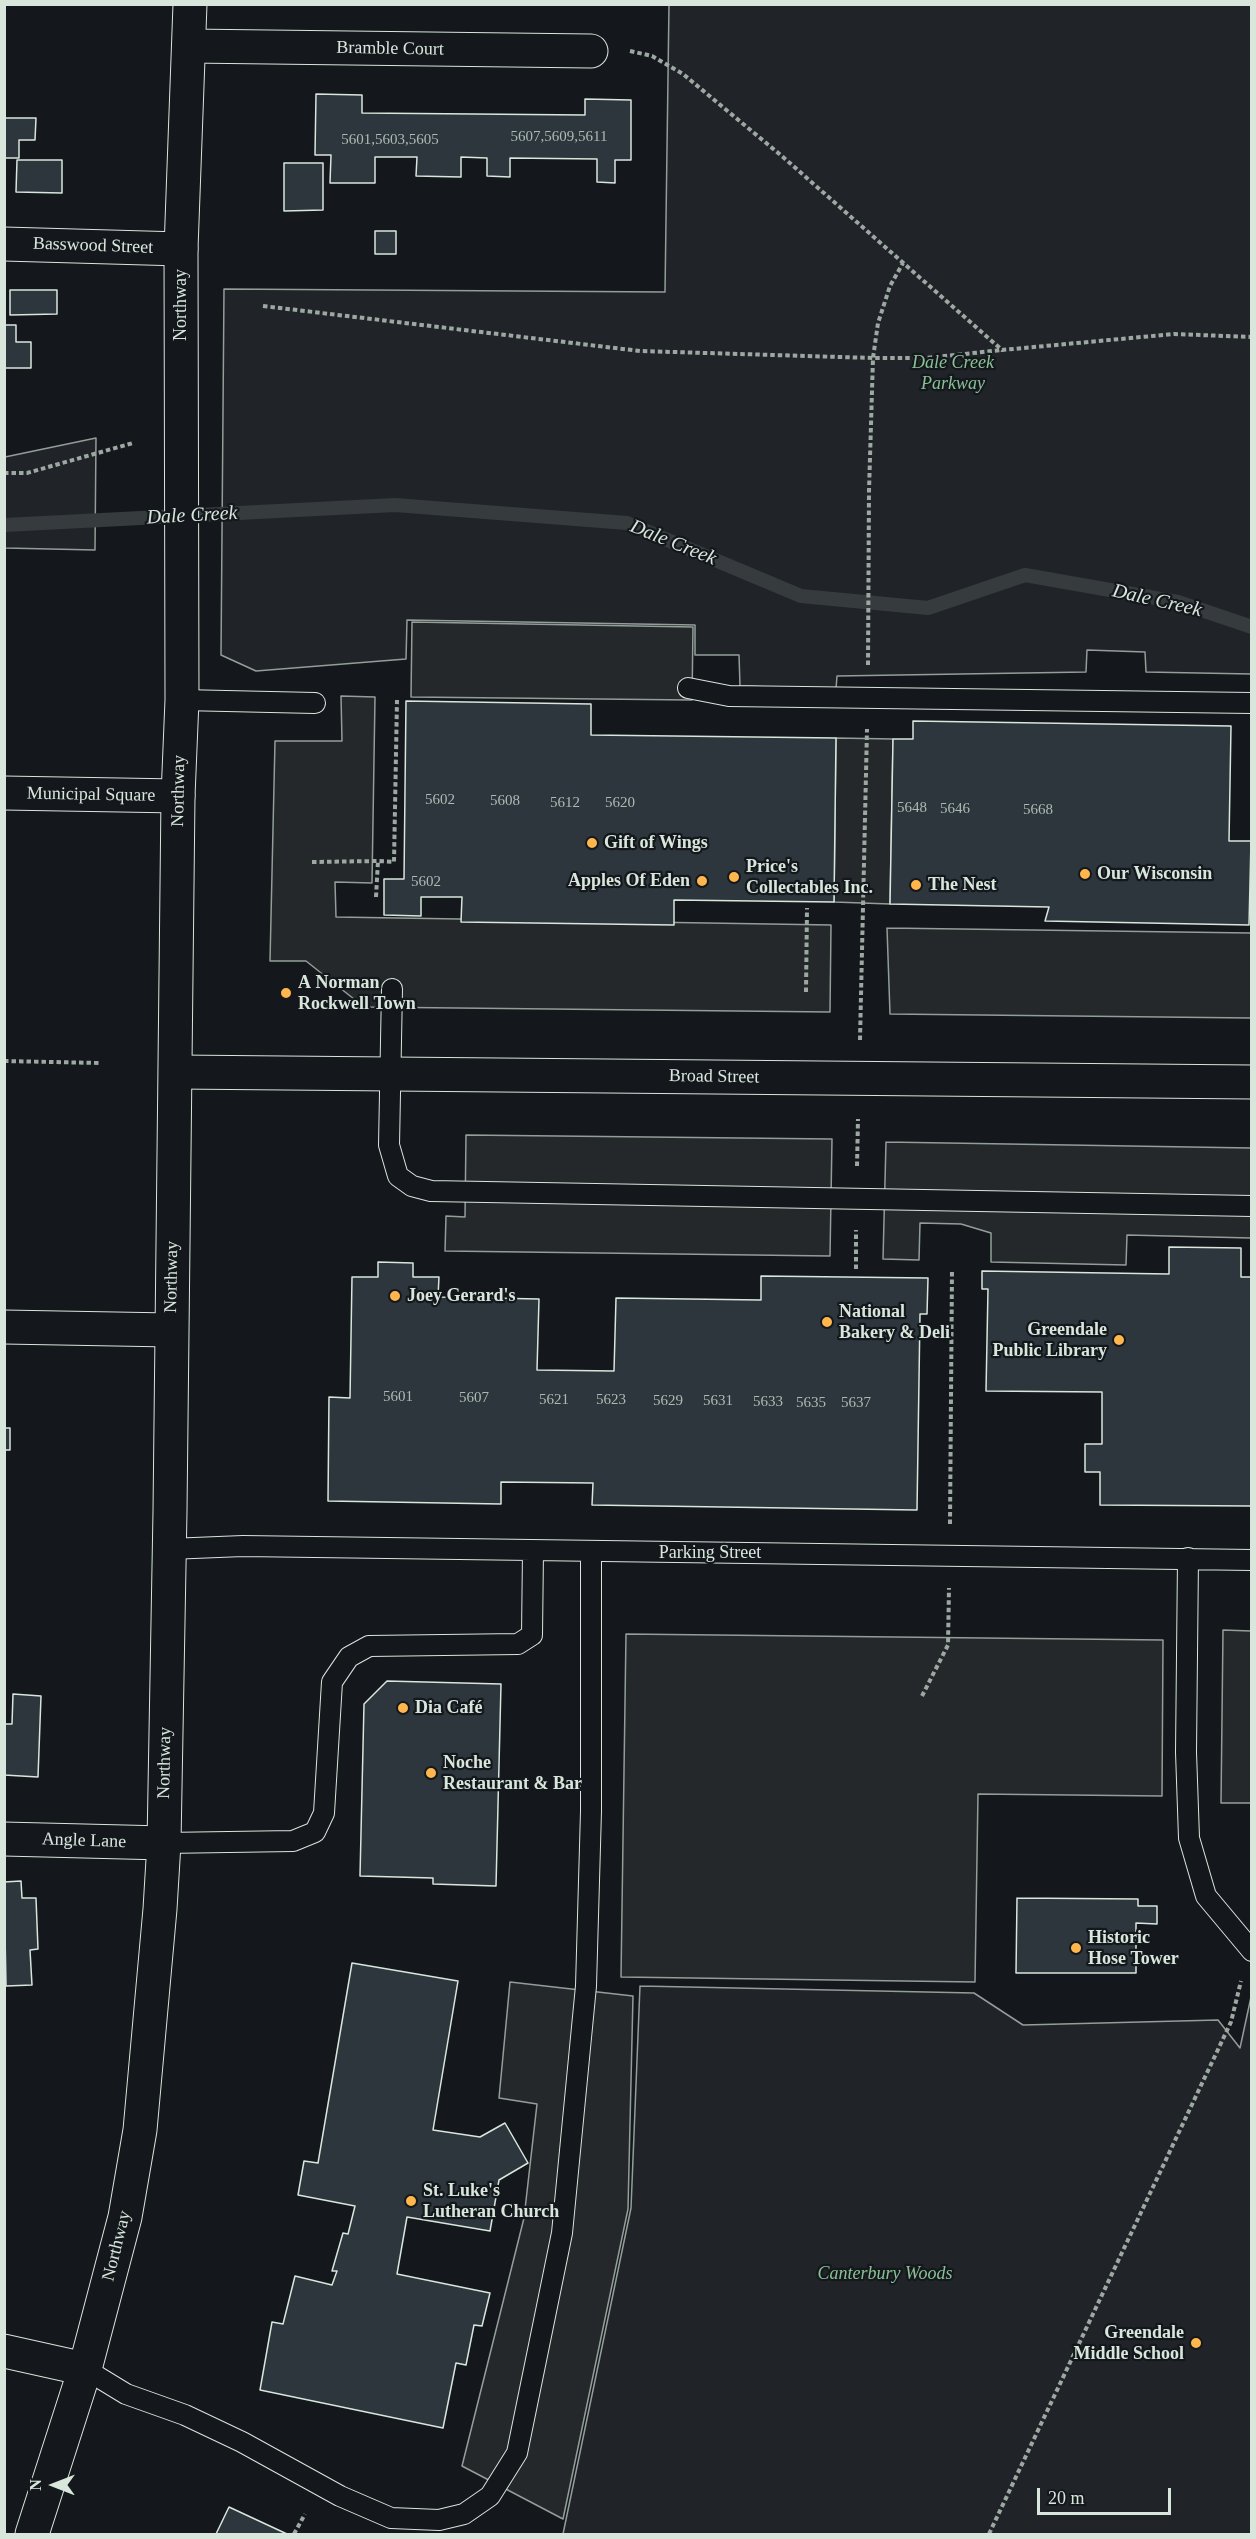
<!DOCTYPE html>
<html>
<head>
<meta charset="utf-8">
<style>
	body { margin:0 }
	#map { position:relative; width:1256px; height:2539px; overflow:hidden; background:#14181c; font-family:Georgia,serif }
	canvas { display:block }
	.frame { position:absolute; inset:0; border:6px solid #d8e6dc; pointer-events:none }
	.north { position:absolute; left:24px; top:2455px; width:60px; height:60px; -webkit-text-stroke:4px #14181c; paint-order:stroke; rotate:270deg; font-size:16px; font-weight:700; line-height:24px; text-align:center; color:#d8e6dc }
	.north::after { content:''; display:block; margin:auto; width:21px; height:27px; background:#d8e6dc; clip-path:polygon(50% 0,100% 100%,50% 72%,0 100%) }
	.scale { position:absolute; left:1037px; top:2488px; width:134px; height:27px; box-sizing:border-box; border:3px solid #d8e6dc; border-top:0; padding-left:8px; font-size:18px; line-height:21px; white-space:nowrap; color:#d8e6dc; -webkit-text-stroke:4px #14181c; paint-order:stroke }
</style>
</head>
<body>
<div id="map">
<canvas width="1256" height="2539"></canvas>
<div class="frame"></div>
<div class="north">N</div>
<div class="scale">20 m</div>
</div>
<script>
const c = document.querySelector('canvas').getContext('2d');
c.lineJoin = 'round';
function fill(path, color) { c.fillStyle = color; c.fill(path, 'evenodd'); }
const toPath = rows => new Path2D(rows.map(r => 'M' + r).join(''));
function strokePath(path, color, width, dash) { c.strokeStyle = color; c.lineWidth = width; c.lineCap = dash ? 'butt' : 'round'; c.setLineDash(dash || []); c.stroke(path); }
function drawText(font, color, halo, rows, align = 'center') {
  c.font = font + ' Georgia,serif'; c.lineWidth = 4.5; c.setLineDash([]); c.textBaseline = 'middle'; c.strokeStyle = halo; c.fillStyle = color; for (const [text, x, y, turn = 0] of rows) {
    c.save(); c.translate(x, y); c.rotate((+turn || 0) * Math.PI / 180); c.textAlign = isNaN(turn) ? turn : align; if (halo) c.strokeText(text, 0, 0); c.fillText(text, 0, 0); c.restore();
  }
}
const green = toPath([
	[669,5,1251,5,1251,674,1146,672,1145,652,1087,650,1086,672,837,676,836,689,740,686,739,655,695,655,695,625,407,620,406,659,256,671,221,655,224,289,665,292,669,5],
	[96,438,95,550,5,548,5,457,96,438],
	[640,1986,974,1993,1023,2025,1218,2020,1240,2048,1251,1997,1251,2534,563,2534,631,2208,640,1986]
]);
const parking = toPath([
	[412,622,693,627,692,700,411,697,412,622],
	[341,696,375,697,372,883,335,882,336,917,831,925,830,1012,364,1007,306,961,270,961,275,741,342,741,341,696],
	[836,738,893,739,890,904,834,902,836,738],
	[887,928,1251,933,1251,1018,890,1014,887,928],
	[466,1135,832,1139,830,1256,445,1251,446,1216,465,1217,466,1135],
	[886,1142,1251,1148,1251,1238,1127,1235,1126,1265,991,1262,991,1233,961,1224,920,1223,919,1260,883,1259,886,1142],
	[1223,1630,1251,1631,1251,1803,1221,1803,1223,1630],
	[626,1634,1163,1640,1162,1796,978,1794,975,1982,621,1977,626,1634],
	[510,1982,633,1996,628,2209,563,2519,462,2466,524,2218,537,2104,499,2098,510,1982]
]);
const stream = toPath([
	[4,525,395,505,627,523,801,596,928,608,1025,575,1178,602,1252,627]
]);
const building = toPath([
	[316,94,362,95,362,113,585,115,585,99,631,100,631,160,615,160,615,183,597,182,597,159,510,158,510,177,487,176,487,158,461,157,461,177,416,176,417,157,375,157,375,183,330,183,331,155,315,155,316,94],
	[4,118,36,118,35,140,19,140,19,158,4,158,4,118],
	[17,160,62,160,62,193,16,192,17,160],
	[284,163,323,163,323,210,284,211,284,163],
	[375,231,396,231,396,254,375,254,375,231],
	[10,290,57,290,57,314,10,315,10,290],
	[4,325,16,325,16,342,31,342,31,368,4,368,4,325],
	[406,701,591,704,591,735,836,738,834,902,674,900,674,925,461,922,462,897,421,897,421,916,384,915,384,879,404,879,406,701],
	[913,721,1231,726,1229,841,1251,841,1249,925,1045,921,1049,907,890,904,893,739,913,739,913,721],
	[1169,1247,1241,1248,1241,1277,1252,1277,1252,1506,1100,1505,1100,1472,1085,1472,1085,1444,1102,1444,1102,1392,986,1391,988,1289,982,1289,982,1271,1169,1274,1169,1247],
	[378,1262,413,1263,413,1277,439,1277,438,1297,539,1299,537,1370,614,1371,616,1298,761,1300,761,1276,928,1278,927,1314,920,1314,917,1510,592,1505,593,1483,501,1482,501,1504,328,1501,329,1397,350,1398,352,1277,378,1277,378,1262],
	[4,1428,10,1428,10,1450,4,1450,4,1428],
	[387,1681,501,1684,496,1886,433,1884,433,1878,360,1876,364,1704,387,1681],
	[13,1694,41,1696,38,1777,4,1775,4,1724,12,1724,13,1694],
	[21,1881,22,1898,36,1898,38,1949,30,1950,32,1985,6,1986,4,1882,21,1881],
	[1017,1898,1138,1899,1138,1906,1157,1906,1157,1924,1136,1923,1136,1973,1016,1973,1017,1898],
	[352,1963,458,1981,433,2130,480,2137,505,2123,528,2163,499,2180,490,2231,407,2217,397,2274,490,2293,482,2326,474,2325,466,2365,456,2363,443,2428,260,2390,272,2322,283,2324,295,2276,332,2285,337,2271,332,2271,343,2233,348,2234,355,2206,298,2195,304,2161,318,2163,352,1963],
	[229,2507,287,2534,216,2534,229,2507]
]);
const path = toPath([
	[630,51,652,56,683,74,783,157,1002,350,1174,334,1252,337],
	[263,306,640,351,873,358,926,358,1002,350],
	[4,473,27,473,133,443],
	[868,665,869,491,873,358,878,323,890,286,903,263],
	[312,862,378,861],
	[376,897,378,861,394,862,397,700],
	[806,992,807,908],
	[860,1040,867,729],
	[4,1061,100,1063],
	[857,1166,858,1119],
	[856,1269,856,1230],
	[950,1524,952,1270],
	[922,1696,948,1645,949,1588],
	[294,2534,305,2514],
	[989,2534,1231,2022,1241,1981]
]);
const service = toPath([
	[688,688,729,696,1252,703],
	[182,700,315,703],
	[392,989,389,1145,398,1176,412,1186,431,1191,1252,1206],
	[169,1549,243,1546,1252,1560],
	[1188,1558,1186,1752,1189,1838,1206,1896,1252,1951],
	[164,1843,293,1841,315,1832,324,1813,332,1682,349,1657,369,1646,518,1644,532,1635,533,1551],
	[85,2369,126,2394,185,2415,242,2442,340,2496,391,2518,439,2520,464,2514,490,2496,517,2453,562,2233,586,1986,591,1811,591,1552]
]);
const minor = toPath([
	[189,46,591,51],
	[4,244,181,249],
	[4,793,178,796],
	[177,1072,1252,1082],
	[4,1327,171,1330],
	[4,1839,164,1843],
	[4,2351,85,2369]
]);
const tertiary = toPath([
	[32,2534,85,2369,125,2217,140,2130,160,1909,164,1843,170,1511,178,796,182,700,181,249,190,4]
]);
const markers = [
	[592,843,6,"#ffb74d"],
	[1085,874,6,"#ffb74d"],
	[734,877,6,"#ffb74d"],
	[702,881,6,"#ffb74d"],
	[916,885,6,"#ffb74d"],
	[286,993,6,"#ffb74d"],
	[395,1296,6,"#ffb74d"],
	[827,1322,6,"#ffb74d"],
	[1119,1340,6,"#ffb74d"],
	[403,1708,6,"#ffb74d"],
	[431,1773,6,"#ffb74d"],
	[1076,1948,6,"#ffb74d"],
	[411,2201,6,"#ffb74d"],
	[1196,2343,6,"#ffb74d"]
];
const numberNames = [
	["5607,5609,5611",559,137],
	["5601,5603,5605",390,140],
	["5602",440,800],
	["5608",505,801],
	["5612",565,803],
	["5620",620,803],
	["5648",912,808],
	["5646",955,809],
	["5668",1038,810],
	["5602",426,882],
	["5601",398,1397],
	["5607",474,1398],
	["5621",554,1400],
	["5623",611,1400],
	["5629",668,1401],
	["5631",718,1401],
	["5633",768,1402],
	["5635",811,1403],
	["5637",856,1403]
];
const streetNames = [
	["Bramble Court",390,49,1],
	["Basswood Street",93,246,2],
	["Northway",181,305,-90],
	["Northway",179,791,-89],
	["Municipal Square",91,795,1],
	["Broad Street",714,1077,1],
	["Northway",172,1277,-89],
	["Parking Street",710,1553],
	["Northway",165,1763,-89],
	["Angle Lane",84,1841,2],
	["Northway",117,2246,-76]
];
const parkNames = [
	["Dale Creek",953,363],
	["Parkway",953,384],
	["Canterbury Woods",885,2274]
];
const poiNames = [
	["Gift of Wings",604,843],
	["Price's",746,867],
	["Collectables Inc.",746,888],
	["Our Wisconsin",1097,874],
	["Apples Of Eden",690,881,"right"],
	["The Nest",928,885],
	["A Norman",298,983],
	["Rockwell Town",298,1004],
	["Joey Gerard's",407,1296],
	["National",839,1312],
	["Bakery & Deli",839,1333],
	["Greendale",1107,1330,"right"],
	["Public Library",1107,1351,"right"],
	["Dia Café",415,1708],
	["Noche",443,1763],
	["Restaurant & Bar",443,1784],
	["Historic",1088,1938],
	["Hose Tower",1088,1959],
	["St. Luke's",423,2191],
	["Lutheran Church",423,2212],
	["Greendale",1184,2333,"right"],
	["Middle School",1184,2354,"right"]
];
const waterNames = [
	["Dale Creek",192,516,-3],
	["Dale Creek",673,543,22],
	["Dale Creek",1157,601,13]
];
fill(green, '#202428');
strokePath(green, '#939e99', 1.5);
fill(parking, '#24282b');
strokePath(parking, '#939e99', 1.5);
strokePath(stream, '#363b3e', 14);
fill(building, '#2c363c');
strokePath(building, '#d8e6dc', 1.5);
strokePath(service, '#d8e6dc', 22);
strokePath(minor, '#d8e6dc', 35);
strokePath(tertiary, '#d8e6dc', 35);
strokePath(path, '#9da8a2', 4, [4.5, 3]);
strokePath(service, '#14181c', 20);
strokePath(minor, '#14181c', 33);
strokePath(tertiary, '#14181c', 33);
for (const [x, y, r, color] of markers) { const dot = new Path2D(); dot.arc(x, y, r, 0, 2 * Math.PI); c.fillStyle = color; c.fill(dot); strokePath(dot, '#14181c', 2); }
drawText('15px', '#adbab4', null, numberNames);
drawText('18px', '#d8e6dc', '#14181c', streetNames);
drawText('italic 18px', '#8ac095', '#14181c', parkNames);
drawText('bold 18px', '#d8e6dc', '#14181c', poiNames, 'left');
drawText('italic 20px', '#d8e6dc', '#14181c', waterNames);
</script>
</body>
</html>
